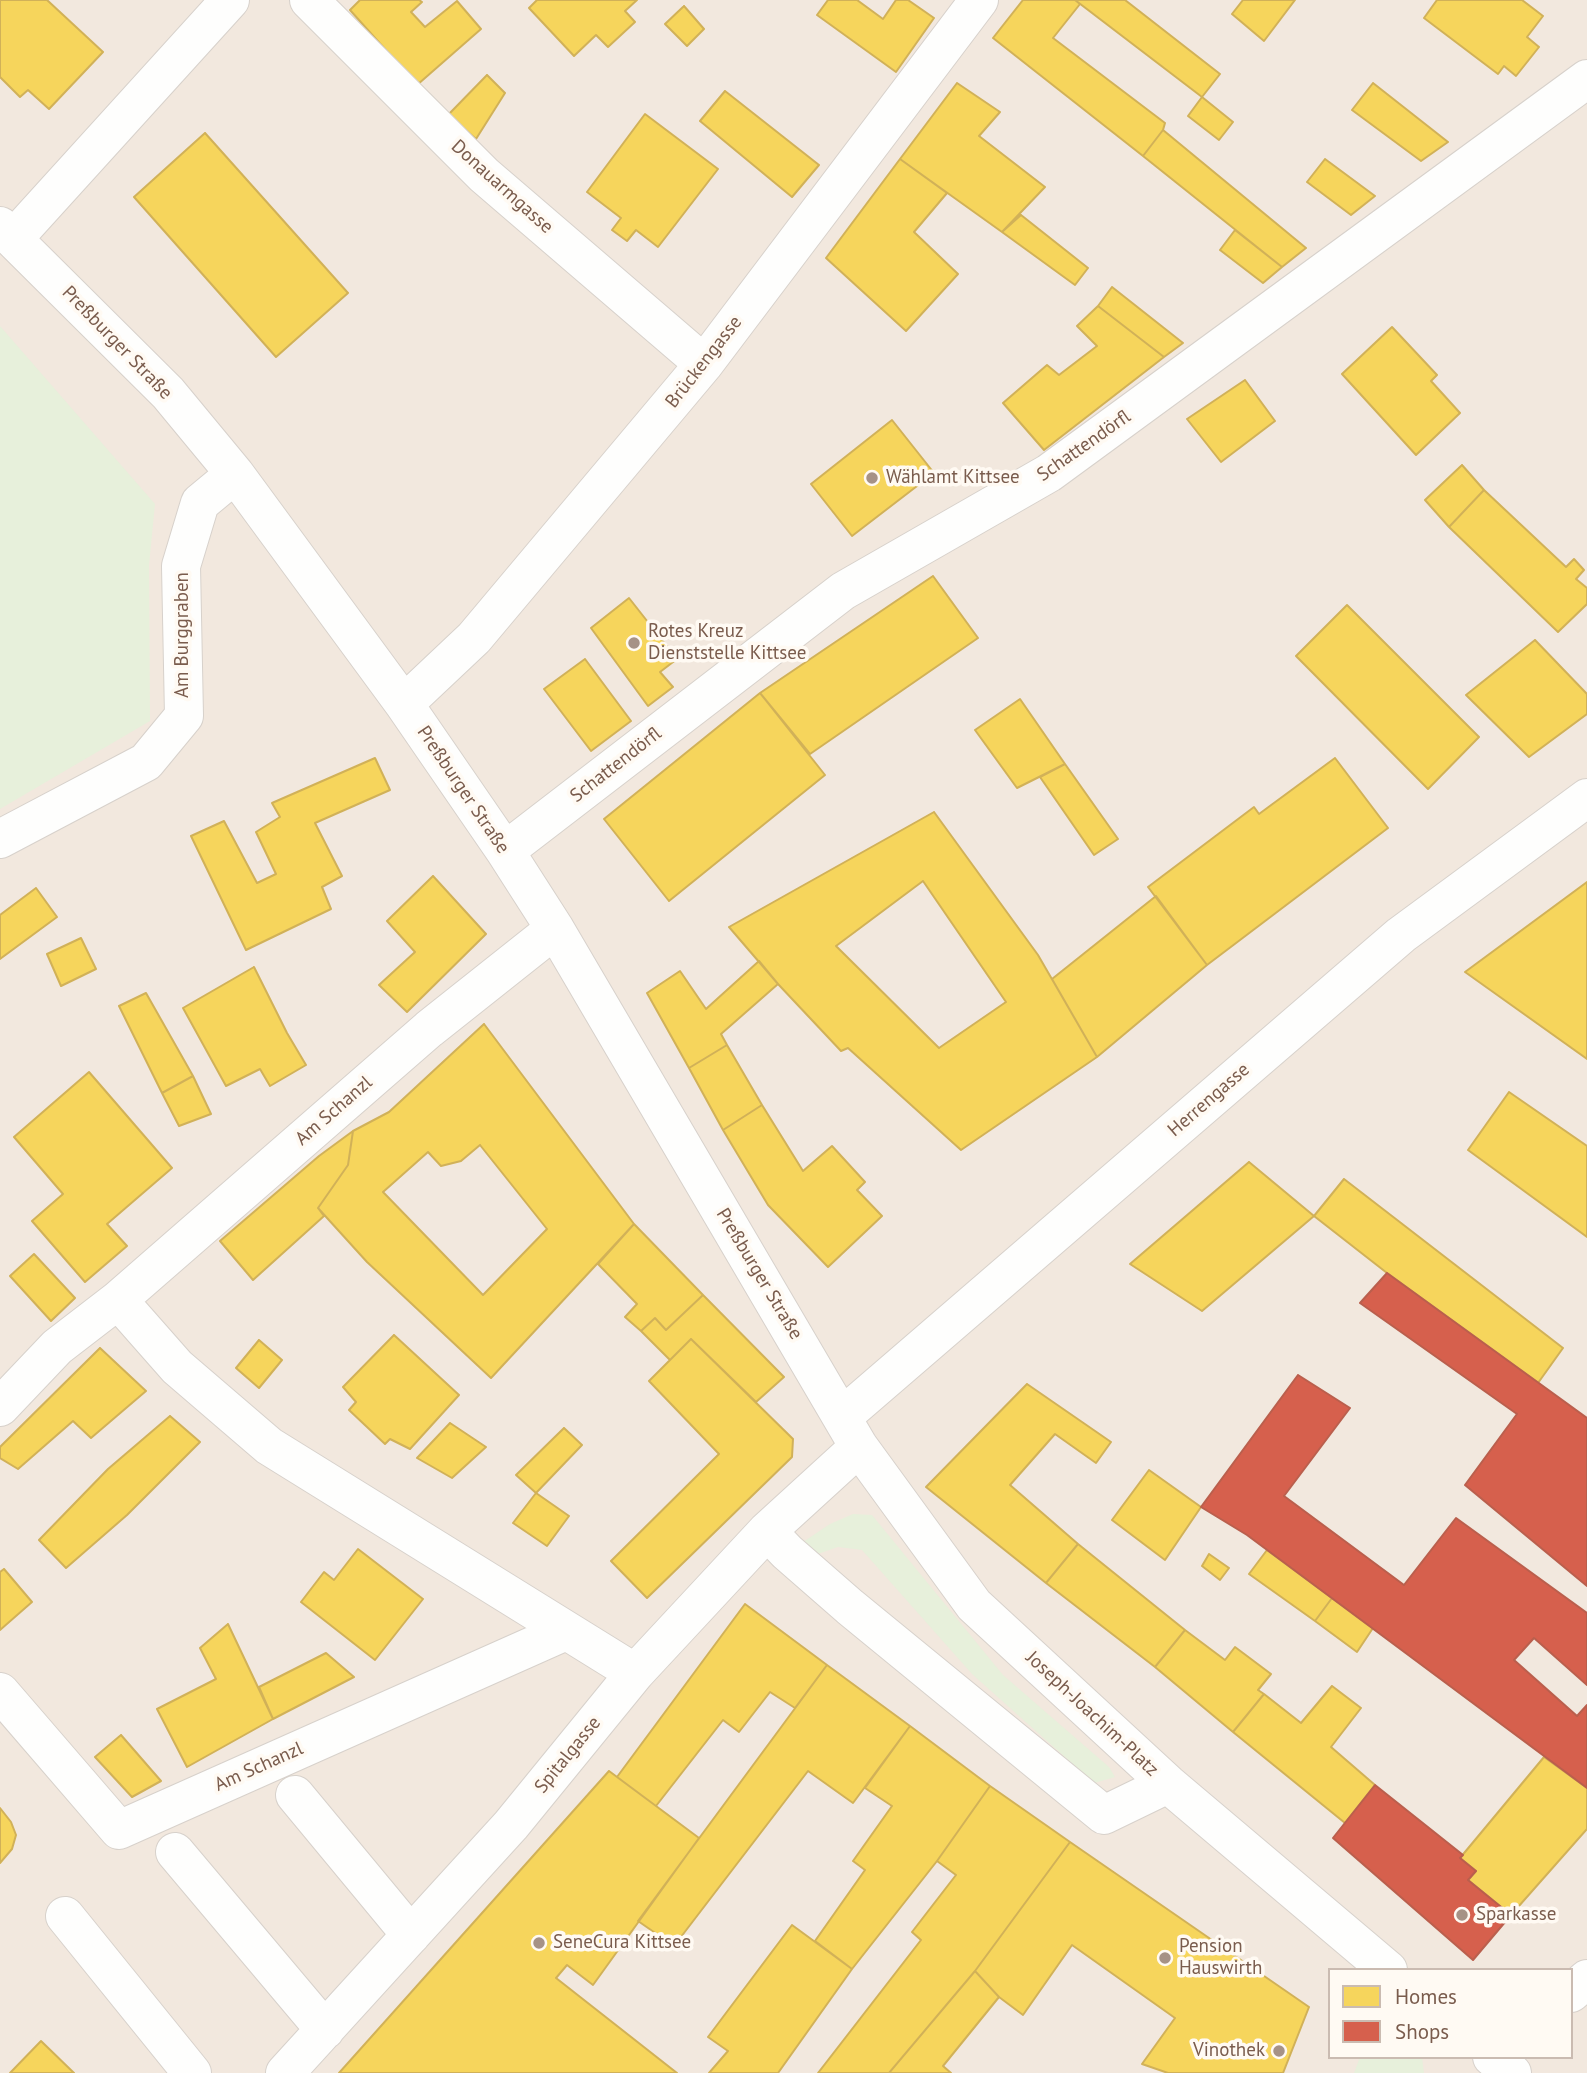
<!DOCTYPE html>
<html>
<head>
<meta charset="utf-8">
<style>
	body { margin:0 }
	#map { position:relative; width:1587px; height:2073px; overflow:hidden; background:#f9f5f0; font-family:"PT Sans",sans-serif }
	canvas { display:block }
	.legend { position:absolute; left:1328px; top:1968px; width:245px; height:91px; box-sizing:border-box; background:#fffaf3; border:2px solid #cabbb1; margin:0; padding:9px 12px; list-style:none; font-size:21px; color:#7a5c4d }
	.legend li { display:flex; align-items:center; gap:14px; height:35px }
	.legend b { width:35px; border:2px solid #cabbb1 }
</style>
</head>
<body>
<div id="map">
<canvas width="1587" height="2073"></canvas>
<ul class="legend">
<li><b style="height:19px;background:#f6d55c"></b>Homes</li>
<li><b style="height:19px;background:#d6604d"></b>Shops</li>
</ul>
</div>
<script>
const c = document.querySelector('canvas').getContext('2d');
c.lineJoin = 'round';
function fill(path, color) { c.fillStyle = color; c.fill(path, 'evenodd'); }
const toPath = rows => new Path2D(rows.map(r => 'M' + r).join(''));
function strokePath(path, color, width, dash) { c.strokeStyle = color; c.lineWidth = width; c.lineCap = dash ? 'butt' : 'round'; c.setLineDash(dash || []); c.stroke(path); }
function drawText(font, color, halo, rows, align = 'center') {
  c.font = font + ' "PT Sans",sans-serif'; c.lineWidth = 7; c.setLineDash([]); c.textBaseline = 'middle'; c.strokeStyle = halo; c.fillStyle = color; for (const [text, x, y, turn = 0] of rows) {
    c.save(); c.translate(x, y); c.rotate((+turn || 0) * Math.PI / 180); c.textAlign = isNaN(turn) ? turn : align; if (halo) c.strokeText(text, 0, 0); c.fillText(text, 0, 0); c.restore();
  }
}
const residential = toPath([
	[0,0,1587,0,1587,2073,0,2073],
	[1330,1970,1571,1970,1571,2057,1330,2057]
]);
const green = toPath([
	[0,326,155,504,149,565,150,721,0,809],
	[853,1514,872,1515,1003,1675,1109,1767,1115,1777,1094,1783,972,1674,862,1550,838,1547,812,1556,803,1542,830,1524],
	[1360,2057,1422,2057,1424,2073,1354,2073]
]);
const homes = toPath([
	[0,0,47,0,103,52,49,109,28,90,20,97,0,77,0,0],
	[360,0,419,0,422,2,411,12,425,27,457,1,481,29,417,85,350,10,360,0],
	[537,0,637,0,625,11,635,22,608,47,596,35,574,56,529,8,537,0],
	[828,0,857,0,883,19,896,0,908,0,934,18,896,72,817,15,828,0],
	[1023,0,1075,0,1080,4,1053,38,1165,123,1163,130,1143,156,993,38,1023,0],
	[1075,0,1125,0,1220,74,1202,97,1075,0],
	[1243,0,1295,0,1264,41,1232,14,1243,0],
	[1437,0,1522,0,1543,16,1527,37,1539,47,1516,76,1504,66,1498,74,1424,18,1437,0],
	[684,6,704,29,687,46,665,24,684,6],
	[487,75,505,93,476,139,448,115,487,75],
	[957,83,1000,112,979,136,1045,187,1002,232,900,159,957,83],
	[1373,83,1448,142,1421,161,1352,110,1373,83],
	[725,91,819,165,792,197,700,121,725,91],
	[1202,97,1233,122,1219,140,1188,116,1202,97],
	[645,114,718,169,658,247,636,230,627,241,612,230,621,218,587,192,645,114],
	[1163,130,1306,248,1282,267,1143,156,1163,130],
	[205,133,348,293,276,357,134,197,205,133],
	[900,159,947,193,914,232,958,274,906,331,826,258,900,159],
	[1325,159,1375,196,1351,215,1307,182,1325,159],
	[1021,215,1088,268,1075,285,1002,232,1021,215],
	[1235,230,1282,267,1263,283,1220,250,1235,230],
	[1112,287,1183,343,1164,357,1098,306,1112,287],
	[1098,306,1164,357,1044,450,1003,403,1047,365,1059,375,1097,346,1077,326,1098,306],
	[1392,327,1437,375,1431,381,1460,413,1416,455,1342,374,1392,327],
	[1245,380,1275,421,1221,462,1187,419,1245,380],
	[892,420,934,473,852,536,811,484,892,420],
	[1462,465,1484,490,1449,527,1425,500,1462,465],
	[1484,490,1566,567,1574,559,1584,570,1576,579,1587,588,1587,604,1558,632,1449,527,1484,490],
	[933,576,978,638,810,754,760,693,933,576],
	[629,598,677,659,660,672,673,687,648,706,591,628,629,598],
	[1347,605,1479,737,1428,789,1296,656,1347,605],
	[1535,640,1587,694,1587,714,1529,757,1466,695,1535,640],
	[585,659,631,721,591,751,544,689,585,659],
	[760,693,825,775,669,901,604,819,760,693],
	[1020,699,1065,764,1017,788,975,730,1020,699],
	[375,758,390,790,315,823,342,876,322,887,331,909,246,950,191,836,224,821,257,883,276,874,256,832,280,817,272,803,375,758],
	[1335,758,1388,828,1207,965,1148,887,1254,807,1259,814,1335,758],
	[1065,764,1118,839,1094,855,1040,777,1065,764],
	[934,812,1038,955,1097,1057,961,1150,848,1048,841,1051,778,984,729,927,934,812],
	[923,881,1006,1002,939,1048,836,946,923,881],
	[433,876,486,934,407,1012,379,985,415,952,387,921,433,876],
	[1587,882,1587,1059,1465,972,1587,882],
	[36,888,57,917,0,959,0,915,36,888],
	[1156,896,1207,965,1097,1057,1052,979,1156,896],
	[81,938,96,969,61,986,47,954,81,938],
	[759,961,778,984,721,1034,727,1045,689,1068,647,993,680,971,706,1009,759,961],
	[254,967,287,1033,306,1065,270,1086,260,1069,226,1086,183,1008,254,967],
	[146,993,193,1076,162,1093,119,1006,146,993],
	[484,1024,634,1224,491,1378,367,1262,318,1208,348,1165,353,1131,389,1112,484,1024],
	[480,1145,547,1229,483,1295,383,1192,428,1152,441,1166,461,1161,480,1145],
	[727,1045,762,1105,723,1130,689,1068,727,1045],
	[89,1072,172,1168,107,1224,127,1246,85,1282,32,1221,63,1194,14,1137,89,1072],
	[193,1076,211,1114,179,1126,162,1093,193,1076],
	[1509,1092,1587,1146,1587,1237,1468,1150,1509,1092],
	[762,1105,803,1171,832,1146,865,1182,857,1190,882,1216,828,1267,768,1205,723,1130,762,1105],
	[353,1131,348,1165,318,1208,324,1216,253,1280,220,1241,319,1156,353,1131],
	[1249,1162,1314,1216,1202,1311,1130,1264,1249,1162],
	[1344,1179,1563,1348,1538,1383,1387,1273,1314,1216,1344,1179],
	[634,1224,703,1295,666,1330,655,1318,641,1331,625,1317,637,1304,598,1264,634,1224],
	[34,1254,75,1298,51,1321,10,1276,34,1254],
	[703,1295,784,1377,756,1402,691,1339,670,1360,641,1331,655,1318,666,1330,703,1295],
	[394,1335,459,1395,410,1449,390,1439,385,1444,349,1410,356,1402,343,1387,394,1335],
	[691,1339,793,1439,792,1457,647,1598,611,1561,719,1454,649,1381,691,1339],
	[259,1340,282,1360,259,1388,236,1368,259,1340],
	[100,1348,146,1391,91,1438,73,1421,18,1469,0,1458,0,1447,100,1348],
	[1027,1384,1111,1442,1096,1463,1055,1434,1010,1485,1078,1544,1046,1583,926,1487,1027,1384],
	[170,1416,200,1442,127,1515,66,1568,39,1540,108,1469,170,1416],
	[450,1423,486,1447,452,1478,417,1458,450,1423],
	[564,1428,582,1445,536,1493,516,1475,564,1428],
	[1149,1470,1201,1507,1165,1560,1112,1520,1149,1470],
	[536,1493,569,1516,547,1546,513,1523,536,1493],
	[1078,1544,1185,1630,1155,1667,1046,1583,1078,1544],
	[358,1549,423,1599,375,1660,301,1602,324,1572,334,1580,358,1549],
	[1267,1550,1332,1598,1315,1621,1249,1574,1267,1550],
	[1209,1554,1229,1568,1220,1580,1202,1566,1209,1554],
	[4,1569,32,1602,0,1630,0,1572,4,1569],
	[1332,1598,1373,1628,1357,1652,1315,1621,1332,1598],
	[745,1604,827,1665,795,1708,770,1692,739,1732,723,1720,656,1806,617,1777,745,1604],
	[228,1624,273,1719,187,1767,157,1709,216,1679,200,1648,228,1624],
	[1185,1630,1225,1660,1235,1647,1271,1674,1258,1690,1264,1694,1233,1732,1155,1667,1185,1630],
	[326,1653,354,1677,273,1719,259,1687,326,1653],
	[827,1665,910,1726,853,1803,808,1771,674,1946,638,1921,827,1665],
	[1332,1686,1361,1708,1331,1747,1375,1785,1345,1823,1233,1732,1264,1694,1301,1723,1332,1686],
	[910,1726,990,1786,937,1861,852,1969,815,1941,865,1870,853,1861,892,1806,865,1788,910,1726],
	[121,1735,161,1781,132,1797,95,1757,121,1735],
	[1544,1757,1587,1788,1587,1829,1511,1915,1468,1880,1476,1871,1460,1858,1544,1757],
	[609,1771,699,1838,593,1985,567,1965,556,1978,677,2073,339,2073,609,1771],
	[990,1786,1070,1842,975,1971,889,2073,818,2073,921,1940,912,1932,956,1875,937,1861,990,1786],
	[0,1808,11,1822,16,1835,12,1849,0,1863,0,1808],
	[1070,1842,1309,2007,1283,2073,1168,2073,1142,2064,1175,2018,1072,1945,1023,2015,999,1997,975,1971,1070,1842],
	[792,1925,852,1969,778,2073,709,2073,728,2051,708,2037,792,1925],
	[975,1971,999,1997,943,2066,951,2073,889,2073,975,1971],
	[41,2041,74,2073,10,2073,41,2041]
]);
const shops = toPath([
	[1387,1273,1587,1418,1587,1586,1465,1485,1517,1414,1360,1303,1387,1273],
	[1298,1375,1350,1408,1284,1496,1404,1585,1456,1518,1587,1613,1587,1685,1534,1638,1514,1660,1577,1716,1587,1705,1587,1788,1247,1535,1201,1507,1298,1375],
	[1375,1785,1463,1855,1460,1858,1476,1871,1468,1880,1511,1915,1473,1960,1333,1838,1375,1785]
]);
const minor = toPath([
	[309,0,484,175,704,364],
	[0,226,168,393,235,474,404,704,505,851,555,929,859,1447,974,1605,1168,1784,1388,1970],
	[14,238,230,0],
	[404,704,474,638,704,364,979,0],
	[0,839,146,762,184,716,181,566,200,503,235,474],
	[505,851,843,591,1049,473,1587,79],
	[118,1300,177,1367,269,1446,635,1673],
	[0,1407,57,1347,118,1300,429,1029,555,929],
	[843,1416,1401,935,1587,798],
	[767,1531,787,1552,850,1607,1104,1815,1168,1784],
	[0,1692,119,1830,566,1631],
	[295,1795,411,1935],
	[175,1852,325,2030],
	[65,1916,192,2073],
	[1571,1993,1587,1979],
	[1492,2057,1512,2073],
	[285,2073,511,1825,635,1673,767,1531,859,1447]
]);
const markers = [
	[872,478,7,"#a69286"],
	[634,643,7,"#a69286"],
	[1462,1915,7,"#a69286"],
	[539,1943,7,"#a69286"],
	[1165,1958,7,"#a69286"],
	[1279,2051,7,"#a69286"]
];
const streetNames = [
	["Donauarmgasse",502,187,42],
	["Preßburger Straße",117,343,46],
	["Brückengasse",704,362,-52],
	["Schattendörfl",1084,446,-35],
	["Am Burggraben",183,635,-90],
	["Schattendörfl",616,765,-38],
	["Preßburger Straße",463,790,56],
	["Herrengasse",1209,1100,-41],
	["Am Schanzl",334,1111,-41],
	["Preßburger Straße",759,1274,59],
	["Joseph-Joachim-Platz",1092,1714,43],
	["Spitalgasse",568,1755,-51],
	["Am Schanzl",259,1767,-24]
];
const poiNames = [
	["Wählamt Kittsee",886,478],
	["Rotes Kreuz",648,632],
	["Dienststelle Kittsee",648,654],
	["Sparkasse",1476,1915],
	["SeneCura Kittsee",553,1943],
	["Pension",1179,1947],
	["Hauswirth",1179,1969],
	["Vinothek",1265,2051,"right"]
];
fill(residential, '#f2e8de');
fill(green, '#e7f0db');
fill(homes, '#f6d55c');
strokePath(homes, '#d1b158', 2);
fill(shops, '#d6604d');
strokePath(shops, '#ba5f4d', 2);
strokePath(minor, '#d7d1cb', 40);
strokePath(minor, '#fefefd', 38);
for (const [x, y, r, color] of markers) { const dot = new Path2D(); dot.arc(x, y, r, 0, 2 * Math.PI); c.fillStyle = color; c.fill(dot); strokePath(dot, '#fffaf3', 2.5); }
drawText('19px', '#7a5c4d', '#fffaf3', streetNames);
drawText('19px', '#7a5c4d', '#fffaf3', poiNames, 'left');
</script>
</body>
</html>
